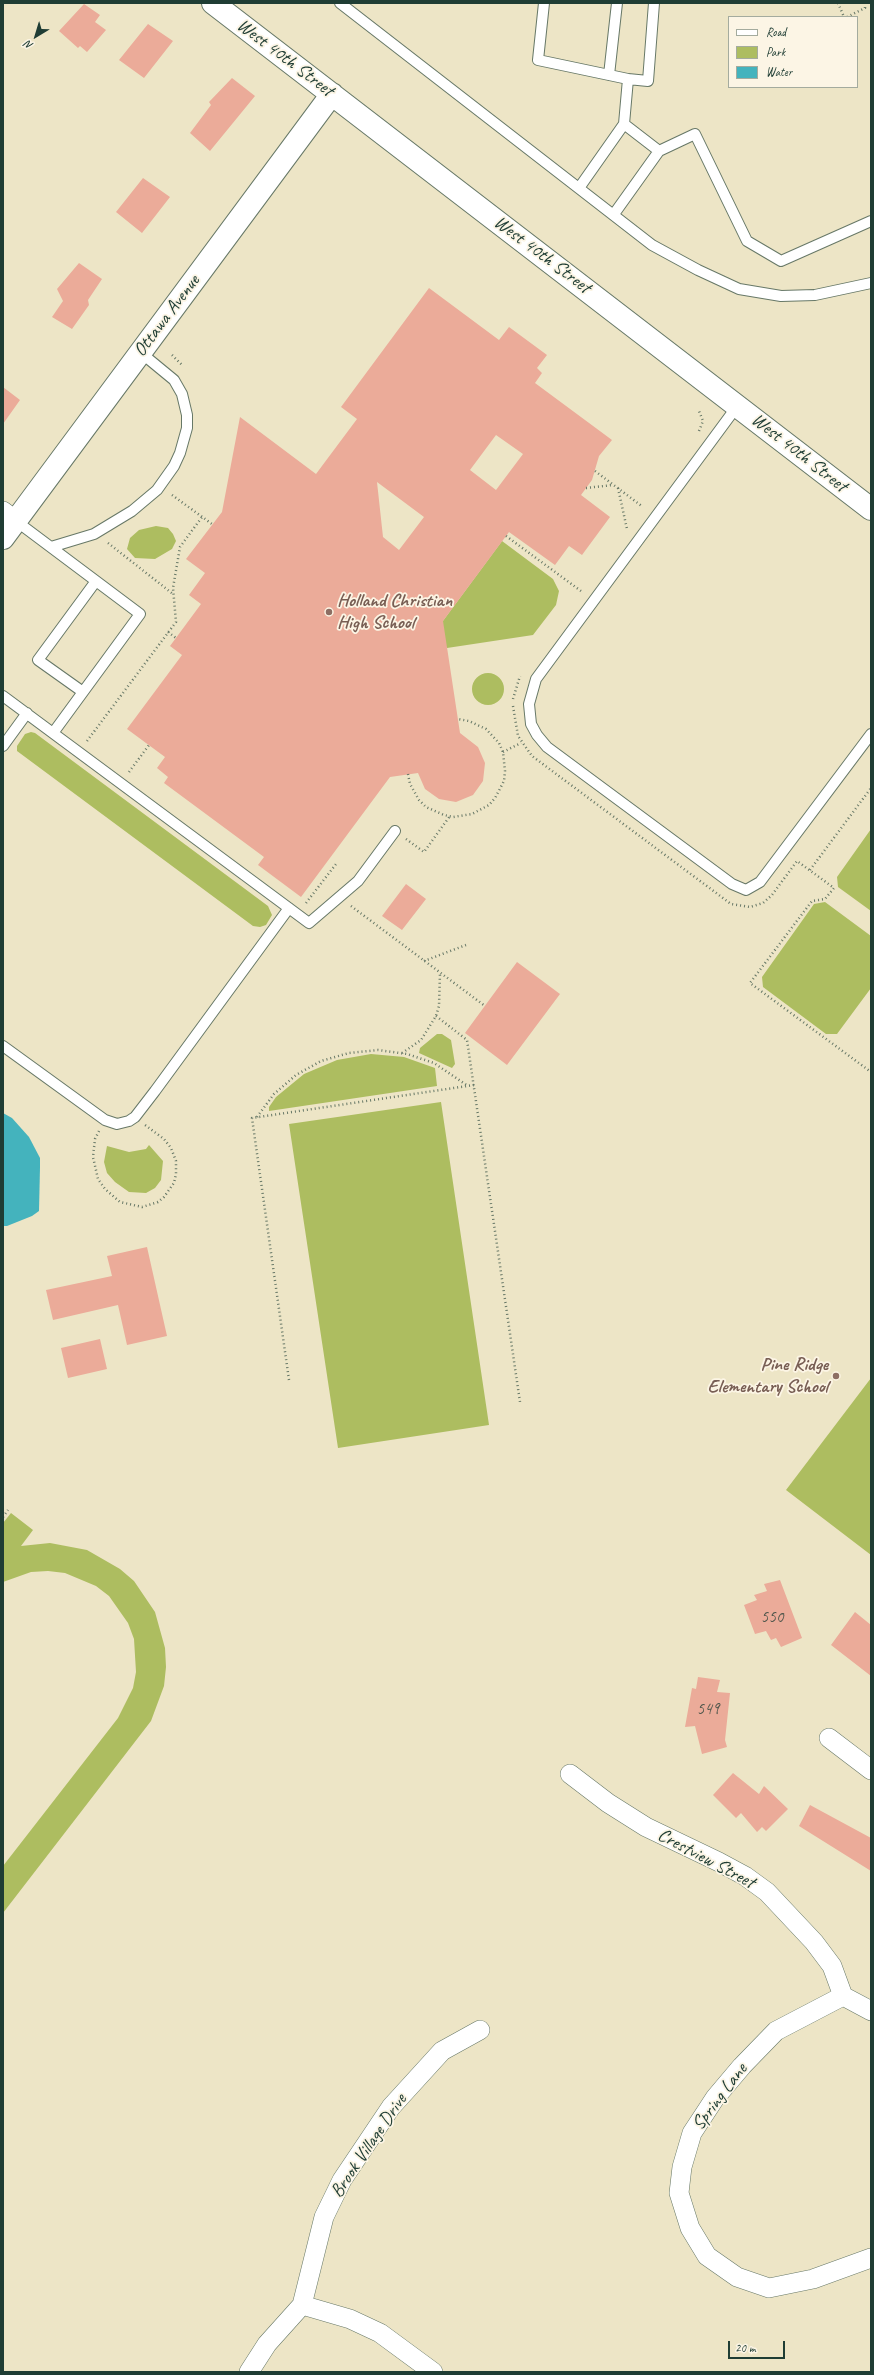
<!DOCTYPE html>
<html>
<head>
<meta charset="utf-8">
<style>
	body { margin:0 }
	#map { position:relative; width:874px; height:2375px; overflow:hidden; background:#ede5c6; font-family:Caveat,sans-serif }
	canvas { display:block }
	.frame { position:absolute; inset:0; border:4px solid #1f3d34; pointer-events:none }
	.legend { position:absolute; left:728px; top:16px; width:130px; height:72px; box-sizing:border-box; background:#fcf5e5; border:1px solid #a4ab9e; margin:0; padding:5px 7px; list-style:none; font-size:12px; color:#1f3d34 }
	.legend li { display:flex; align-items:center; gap:8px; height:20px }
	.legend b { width:20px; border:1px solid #a4ab9e }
	.north { position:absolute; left:16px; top:16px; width:40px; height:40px; -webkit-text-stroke:3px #fcf5e5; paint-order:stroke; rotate:218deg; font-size:11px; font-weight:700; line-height:16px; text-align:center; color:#1f3d34 }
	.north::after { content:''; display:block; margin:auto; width:14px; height:18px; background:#1f3d34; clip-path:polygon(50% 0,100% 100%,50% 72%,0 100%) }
	.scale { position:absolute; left:728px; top:2341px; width:57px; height:18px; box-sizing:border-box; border:2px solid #1f3d34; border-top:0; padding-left:5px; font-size:12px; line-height:14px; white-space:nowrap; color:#1f3d34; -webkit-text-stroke:3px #fcf5e5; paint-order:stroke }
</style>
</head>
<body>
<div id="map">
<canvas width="874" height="2375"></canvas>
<div class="frame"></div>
<ul class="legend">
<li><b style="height:5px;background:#fff"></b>Road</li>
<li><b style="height:11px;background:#adbd60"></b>Park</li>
<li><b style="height:11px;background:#44b3bd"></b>Water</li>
</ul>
<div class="north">N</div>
<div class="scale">20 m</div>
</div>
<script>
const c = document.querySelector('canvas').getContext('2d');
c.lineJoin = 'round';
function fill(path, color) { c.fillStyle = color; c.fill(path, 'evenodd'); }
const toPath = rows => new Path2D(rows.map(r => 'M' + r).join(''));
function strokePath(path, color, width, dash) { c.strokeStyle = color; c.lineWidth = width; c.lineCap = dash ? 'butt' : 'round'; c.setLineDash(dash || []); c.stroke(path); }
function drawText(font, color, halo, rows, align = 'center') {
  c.font = font + ' Caveat,sans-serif'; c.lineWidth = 3.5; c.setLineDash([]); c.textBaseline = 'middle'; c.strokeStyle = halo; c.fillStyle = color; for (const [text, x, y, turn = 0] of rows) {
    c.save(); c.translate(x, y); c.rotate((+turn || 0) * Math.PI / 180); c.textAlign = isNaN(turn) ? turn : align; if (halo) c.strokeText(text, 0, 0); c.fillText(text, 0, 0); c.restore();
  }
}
const green = toPath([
	[156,526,168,528,173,534,176,541,172,549,155,559,135,558,127,549,130,538,139,530],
	[502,541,553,579,559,591,556,605,533,635,447,648,431,637],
	'472 689a16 16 0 1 1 32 0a16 16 0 1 1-32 0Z',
	[31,732,35,733,268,906,272,915,266,925,260,927,253,926,17,751,17,746,25,734],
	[871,829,871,911,838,887,837,877],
	[825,902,871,936,871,988,837,1034,826,1034,763,987,762,977,814,904],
	[437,1034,442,1034,451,1040,455,1064,452,1068,419,1053,420,1048],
	[371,1054,404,1057,435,1068,437,1086,269,1111,269,1107,276,1097,304,1074,337,1060],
	[441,1102,489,1425,338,1448,289,1124],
	[149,1145,163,1161,161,1180,155,1188,146,1193,129,1192,115,1182,107,1173,104,1162,107,1146,129,1152,146,1149],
	[871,1378,871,1555,786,1490],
	[11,1513,33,1530,21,1546,50,1543,87,1550,120,1569,134,1581,155,1612,165,1648,166,1667,164,1686,151,1721,3,1913,3,1866,118,1718,133,1688,136,1672,134,1639,128,1623,109,1596,96,1586,65,1573,48,1571,31,1572,3,1582,3,1523]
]);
const water = toPath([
	[3,1113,12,1118,29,1137,40,1158,40,1167,39,1211,32,1216,7,1226,3,1226]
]);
const building = toPath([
	[84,4,100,15,95,22,106,30,87,52,80,46,78,48,59,31],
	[148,24,173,41,144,78,119,60],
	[232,78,255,96,210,151,190,133,211,105,209,102],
	[143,178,170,197,142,233,116,212],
	[79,263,102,279,88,300,89,305,72,329,52,317,63,301,57,289],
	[429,288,499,340,509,327,547,355,537,368,542,373,535,383,612,440,599,456,592,480,581,495,610,517,582,555,569,546,555,565,509,532,443,621,460,733,478,747,485,763,483,781,473,795,456,802,439,799,425,789,418,773,390,777,301,897,258,865,264,857,164,783,168,777,157,768,165,757,127,729,182,655,170,646,201,604,189,595,205,573,186,559,222,512,240,417,316,474,357,419,341,407],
	[496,435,523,454,496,490,470,470],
	[377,482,424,517,399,550,383,537],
	[3,387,20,400,3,424],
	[406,884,426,899,402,930,382,916],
	[517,962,560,994,507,1065,465,1033],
	[147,1247,167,1336,127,1345,118,1305,53,1320,46,1290,112,1276,107,1256],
	[100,1339,107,1369,68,1378,61,1348],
	[780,1580,802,1638,781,1647,776,1638,771,1640,766,1631,755,1634,744,1605,757,1600,754,1595,767,1591,764,1584],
	[855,1612,871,1625,871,1676,831,1645],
	[698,1677,720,1680,717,1692,730,1693,725,1740,727,1747,702,1754,695,1726,685,1727,692,1688,696,1689],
	[733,1773,759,1794,764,1786,788,1809,766,1831,762,1827,757,1832,741,1813,736,1818,713,1795],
	[810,1805,871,1838,871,1871,799,1826]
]);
const path = toPath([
	[838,3,844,17],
	[847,17,865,8,865,3],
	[172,355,183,366],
	[699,431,703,421,699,411],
	[595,471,643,507],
	[586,488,613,485],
	[618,488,627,529],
	[172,495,212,524],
	[506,536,581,591],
	[108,543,173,594],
	[168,632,176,638],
	[513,699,520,676],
	[513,706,518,736,532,756,731,904,750,907,763,903,772,895,797,861,834,888,825,899,812,901,750,983,871,1072],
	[87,741,176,622,173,588,180,547,202,517],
	[503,752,521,743],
	[129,772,149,745],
	[408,774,410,784,419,800,426,807,444,815,453,817,472,814,489,805,495,798,504,781,505,771,503,752,499,743,486,729,469,721,458,719],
	[406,839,424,852,450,816],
	[810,870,871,788],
	[306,903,336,864],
	[351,906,485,1006],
	[424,961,466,945],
	[436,1016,467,1040,520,1402],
	[402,1053,421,1040,436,1016,439,1006,440,973],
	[257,1117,274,1094,296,1075,321,1061,349,1053,378,1050,407,1054,434,1063,468,1086],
	[99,1131,95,1139,93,1157,98,1179,105,1189,120,1202,142,1207,158,1202,164,1197,174,1183,176,1174,176,1161,171,1148,164,1139,145,1125],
	[289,1380,252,1118,474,1085],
	[3,1517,8,1510]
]);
const lane = toPath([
	[340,3,652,245,698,270,739,289,781,296,815,295,871,283],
	[544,3,538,60,628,79,624,124,659,151,695,134,747,241,781,261,871,221],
	[609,75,617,3],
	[628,79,648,81,654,3],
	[579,188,624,124],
	[614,214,659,151],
	[738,405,536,679,529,704,531,724,537,735,547,747,732,884,746,890,760,882,871,734],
	[16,521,140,614,53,733],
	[51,547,94,534,132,511,157,490,174,466,180,453,187,428,187,415,182,394,174,380,140,352],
	[83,692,38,660,96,581],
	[3,696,309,923,358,881,395,831],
	[3,746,27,713],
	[3,1046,105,1120,117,1124,129,1121,135,1117,155,1091,289,908]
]);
const street = toPath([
	[3,511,16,521],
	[829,1738,871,1770],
	[570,1774,608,1803,646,1827,719,1862,745,1876,767,1892,814,1942,832,1966,843,1996,871,2011],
	[843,1996,776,2031,742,2066,715,2098,692,2133,682,2167,679,2193,690,2228,707,2256,737,2277,769,2288,813,2279,871,2258],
	[302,2305,350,2319,380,2333,433,2372],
	[249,2372,267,2344,302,2305,324,2217,342,2180,391,2107,442,2051,480,2030]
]);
const secondary = toPath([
	[213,3,871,509],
	[3,538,332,94]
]);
const markers = [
	[329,612,4,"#8d6e63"],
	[836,1376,4,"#8d6e63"]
];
const numberNames = [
	["550",772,1618],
	["549",708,1710]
];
const streetNames = [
	["West 40th Street",285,58,37],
	["West 40th Street",542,255,37],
	["Ottawa Avenue",167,316,-53],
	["West 40th Street",799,453,38],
	["Crestview Street",706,1859,28],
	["Spring Lane",720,2097,-53],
	["Brook Village Drive",369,2146,-56]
];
const educationNames = [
	["Holland Christian",337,601],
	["High School",337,623],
	["Pine Ridge",828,1365,"right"],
	["Elementary School",828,1387,"right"]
];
fill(green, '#adbd60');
fill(water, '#44b3bd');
fill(building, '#ebab99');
strokePath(lane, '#677867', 12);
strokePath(street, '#677867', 20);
strokePath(secondary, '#677867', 24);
strokePath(path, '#677867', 2.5, [1, 3]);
strokePath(lane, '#fff', 10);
strokePath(street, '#fff', 19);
strokePath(secondary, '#fff', 22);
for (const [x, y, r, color] of markers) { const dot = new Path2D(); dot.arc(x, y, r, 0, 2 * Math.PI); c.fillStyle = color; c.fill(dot); strokePath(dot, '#fcf5e5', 1.5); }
drawText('17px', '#52584d', null, numberNames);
drawText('19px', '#1f3d34', '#fcf5e5', streetNames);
drawText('bold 19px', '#785e54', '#fcf5e5', educationNames, 'left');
</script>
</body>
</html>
